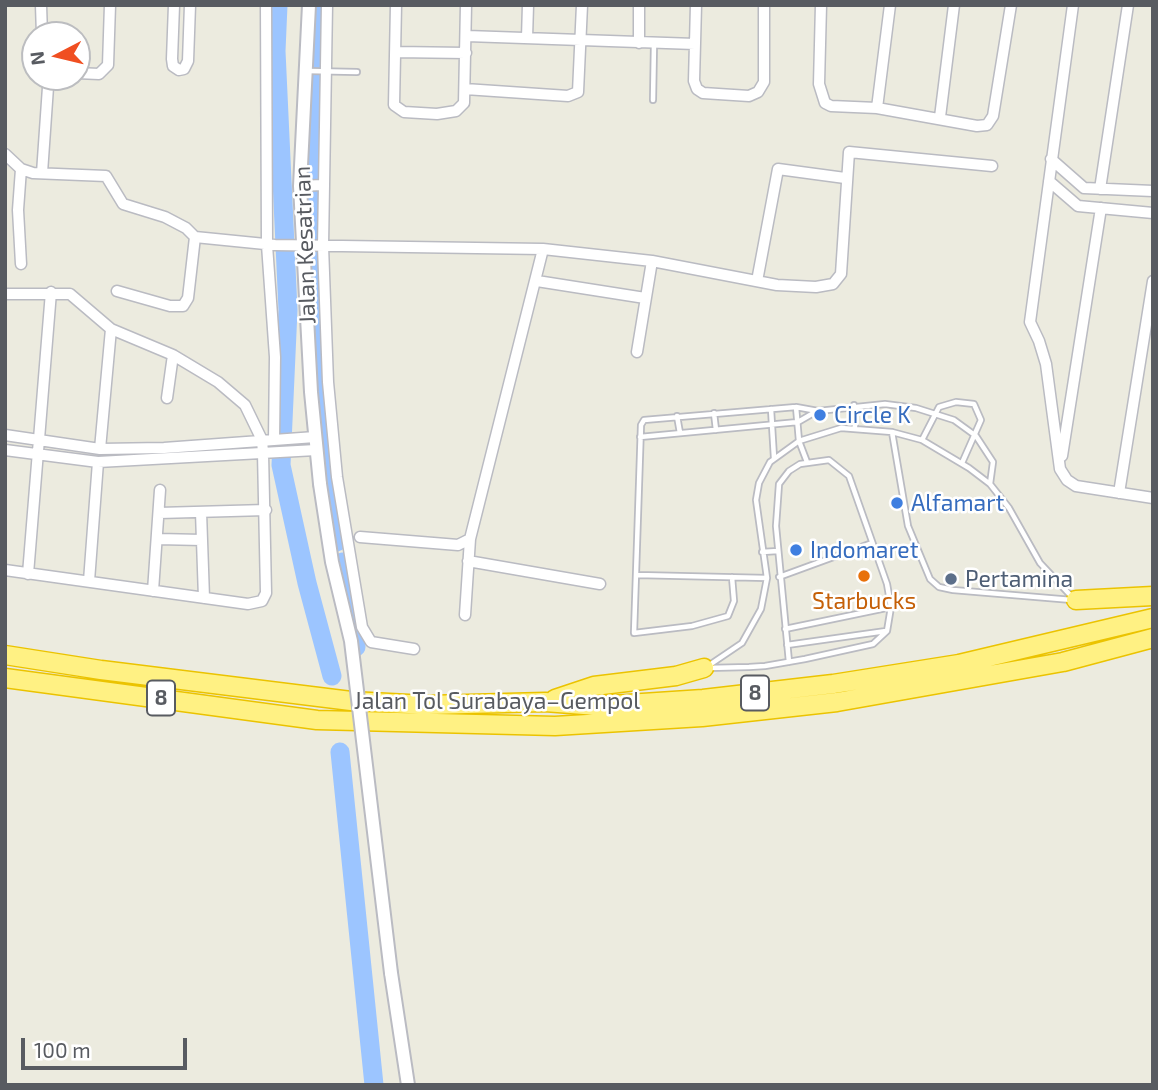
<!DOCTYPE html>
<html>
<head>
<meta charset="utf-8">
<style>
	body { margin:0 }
	#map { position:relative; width:1158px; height:1090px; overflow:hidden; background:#ecebdf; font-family:"Exo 2",sans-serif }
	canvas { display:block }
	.frame { position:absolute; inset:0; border:7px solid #585b61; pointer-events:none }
	.north { position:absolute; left:21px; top:21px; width:70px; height:70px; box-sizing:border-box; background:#fff; border:2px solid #bcbdc0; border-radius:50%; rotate:263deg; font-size:19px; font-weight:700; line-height:28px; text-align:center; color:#585b61 }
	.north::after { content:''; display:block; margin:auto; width:24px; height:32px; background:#f04f21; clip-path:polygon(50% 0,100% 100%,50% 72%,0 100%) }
	.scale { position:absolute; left:21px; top:1038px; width:166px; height:32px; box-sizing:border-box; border:4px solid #585b61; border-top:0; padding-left:9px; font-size:21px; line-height:24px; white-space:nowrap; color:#585b61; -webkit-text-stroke:5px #fff; paint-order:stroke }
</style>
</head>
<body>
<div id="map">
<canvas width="1158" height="1090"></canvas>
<div class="frame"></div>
<div class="north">N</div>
<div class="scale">100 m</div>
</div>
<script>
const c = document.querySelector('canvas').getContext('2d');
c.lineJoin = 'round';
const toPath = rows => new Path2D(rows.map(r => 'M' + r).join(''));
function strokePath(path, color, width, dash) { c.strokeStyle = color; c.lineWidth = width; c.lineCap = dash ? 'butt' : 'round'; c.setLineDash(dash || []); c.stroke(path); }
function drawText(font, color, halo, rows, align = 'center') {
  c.font = font + ' "Exo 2",sans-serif'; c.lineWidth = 5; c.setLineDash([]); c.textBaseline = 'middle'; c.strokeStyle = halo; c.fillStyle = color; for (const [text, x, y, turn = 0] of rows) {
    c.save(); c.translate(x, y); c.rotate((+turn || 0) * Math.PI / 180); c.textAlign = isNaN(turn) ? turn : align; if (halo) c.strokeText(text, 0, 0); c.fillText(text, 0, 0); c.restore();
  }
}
const river = toPath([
	[278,5,276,51,288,310,281,465,307,583,332,676],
	[314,231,320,5],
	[316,258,325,443,337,542],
	[342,562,356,647],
	[340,752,374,1085]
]);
const service = toPath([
	[308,71,357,72],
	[653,100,654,44],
	[854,405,855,428],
	[796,407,799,441,807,462],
	[771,409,774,458],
	[714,413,716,430],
	[677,416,680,433],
	[892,432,908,526,930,579,939,587,953,590,1072,600],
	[640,437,798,422,817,411],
	[922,440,939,407,956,402,974,404,981,420,962,463],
	[762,552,778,551],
	[637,575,767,578],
	[732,577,734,601,728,616,692,626,634,633,641,425,644,420,796,407,818,411,885,404,916,408,954,420,976,436,993,462,990,484],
	[779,577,872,543],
	[785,629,891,607],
	[787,645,886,631],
	[708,666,742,643,761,609,767,578,756,500,759,483,770,462,799,441,841,428,892,432,922,440,969,468,990,484,1009,508,1040,563,1073,598],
	[708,668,749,667,765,666,805,659,873,644,887,631,891,607,887,584,849,476,829,460,800,464,789,471,779,484,776,526,789,662]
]);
const minor = toPath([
	[41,5,42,35],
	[174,5,172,59,173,66,179,70,184,69,188,61,190,5],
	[266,5,267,245,275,357,274,440],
	[327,5,323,246,328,382,337,477,362,627,371,642,414,649],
	[396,5,394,105,404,112,437,114,456,111,464,103,466,5],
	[696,5,694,81,697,89,703,93,749,96,758,92,764,82,764,5],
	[821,5,819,84,825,103,831,106,877,108,977,126,987,125,993,116,1011,5],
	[1073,5,1030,322,1039,341,1046,364,1060,469,1067,480,1076,486,1153,498],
	[467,36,695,44],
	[527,38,528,5],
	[639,43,639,5],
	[396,52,466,53],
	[77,73,99,74,108,65,110,5],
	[465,89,568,96,578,92,582,5],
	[877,108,890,5],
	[940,117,954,5],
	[5,154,21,169,33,173,106,176,123,204,165,217,186,228,195,237,275,245,543,249,652,261,777,285,816,287,833,284,841,274,849,152,992,166],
	[1051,159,1084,188,1153,191],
	[42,173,48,87],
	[1049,181,1078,206,1153,213],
	[300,186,322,185],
	[1100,189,1128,5],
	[21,264,18,210,21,169],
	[537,281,645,298],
	[757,281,778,169,845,178],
	[117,291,170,306,183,306,188,298,195,237],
	[5,294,70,294,111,329,173,355,218,382,245,405,262,440,263,453,266,593,262,601,248,604,5,570],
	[637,352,652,261],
	[167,398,173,355],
	[5,435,100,449,164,448,315,437],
	[100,449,111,329],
	[5,450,98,462,316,450],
	[1062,456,1101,208],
	[1119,493,1153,281],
	[201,512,204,598],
	[159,513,266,510],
	[360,537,458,545,470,539,543,249],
	[158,539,202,540],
	[468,561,600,584],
	[28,574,51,292],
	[89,581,98,462],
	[153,591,160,490],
	[465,615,470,539]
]);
const tertiary = toPath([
	[309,5,300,186,311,392,320,484],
	[391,973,408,1085]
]);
const motorway = toPath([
	[1076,600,1153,596],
	[5,655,101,670,351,701,428,705,545,702,597,706,703,699,833,684,959,664,1153,618],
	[5,678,317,720,555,726,702,717,837,702,1063,662,1153,638],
	[555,699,594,686,676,676,704,668]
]);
const tertiaryBridge = toPath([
	[320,484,332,562,351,641,391,973]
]);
const markers = [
	[820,415,7,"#3f7fe0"],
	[897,503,7,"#3f7fe0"],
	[796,550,7,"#3f7fe0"],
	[864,576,7,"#e8710a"],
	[951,579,7,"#5c6f8a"]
];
const shields = [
	[755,693,28],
	[161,698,28]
];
const shieldNames = [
	["8",755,693],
	["8",161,698]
];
const streetNames = [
	["Jalan Kesatrian",305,245,-92],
	["Jalan Tol Surabaya–Gempol",497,701]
];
const shopNames = [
	["Circle K",834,415],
	["Alfamart",911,503],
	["Indomaret",810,550]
];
const serviceNames = [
	["Pertamina",965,579]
];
const foodNames = [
	["Starbucks",864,601]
];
strokePath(river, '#9cc5ff', 19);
strokePath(service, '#babbc2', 8);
strokePath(minor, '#babbc2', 13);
strokePath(tertiary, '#babbc2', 16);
strokePath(motorway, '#ebc300', 21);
strokePath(service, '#fff', 4.5);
strokePath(minor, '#fff', 10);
strokePath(tertiary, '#fff', 12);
strokePath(motorway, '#fff183', 18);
strokePath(tertiaryBridge, '#babbc2', 16, []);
strokePath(tertiaryBridge, '#fff', 12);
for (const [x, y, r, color] of markers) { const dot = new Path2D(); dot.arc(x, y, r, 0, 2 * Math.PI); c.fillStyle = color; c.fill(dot); strokePath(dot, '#fff', 2.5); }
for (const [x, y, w] of shields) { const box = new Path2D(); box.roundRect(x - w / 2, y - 17.5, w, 35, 5); c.fillStyle = '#fff'; c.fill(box); strokePath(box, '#585b61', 2); }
drawText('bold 21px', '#585b61', null, shieldNames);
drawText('23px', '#585b61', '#fff', streetNames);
drawText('23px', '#366cbe', '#fff', shopNames, 'left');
drawText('23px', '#4e5e75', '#fff', serviceNames, 'left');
drawText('23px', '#c56008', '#fff', foodNames);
</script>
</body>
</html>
